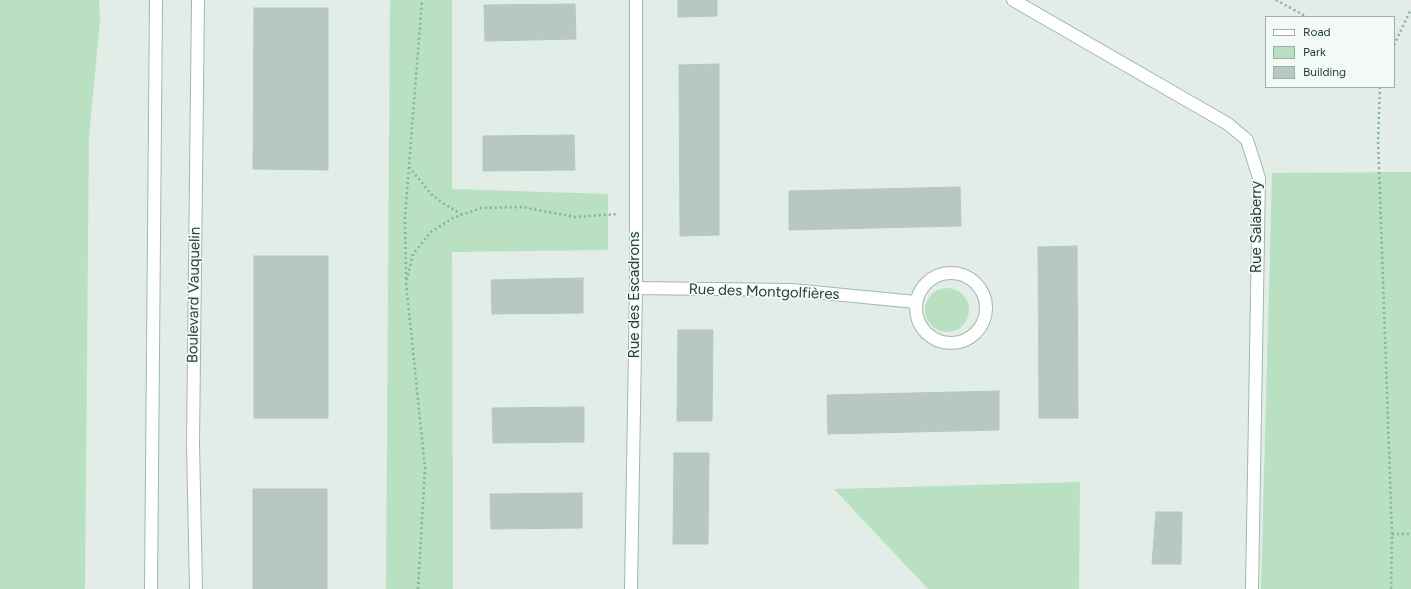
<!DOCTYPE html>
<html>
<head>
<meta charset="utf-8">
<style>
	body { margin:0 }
	#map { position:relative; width:1411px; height:589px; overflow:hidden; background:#e2ede8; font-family:Figtree,sans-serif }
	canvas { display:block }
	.legend { position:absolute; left:1265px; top:16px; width:130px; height:72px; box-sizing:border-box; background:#f3faf6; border:1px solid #9fb0a9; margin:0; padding:5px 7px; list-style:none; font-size:12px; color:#214035 }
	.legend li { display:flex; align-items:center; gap:8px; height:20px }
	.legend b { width:20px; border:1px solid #9fb0a9 }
</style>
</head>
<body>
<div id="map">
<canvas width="1411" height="589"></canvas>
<ul class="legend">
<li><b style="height:5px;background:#fff"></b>Road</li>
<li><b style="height:11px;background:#b9e0c1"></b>Park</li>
<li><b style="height:11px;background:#b7c8c0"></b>Building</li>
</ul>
</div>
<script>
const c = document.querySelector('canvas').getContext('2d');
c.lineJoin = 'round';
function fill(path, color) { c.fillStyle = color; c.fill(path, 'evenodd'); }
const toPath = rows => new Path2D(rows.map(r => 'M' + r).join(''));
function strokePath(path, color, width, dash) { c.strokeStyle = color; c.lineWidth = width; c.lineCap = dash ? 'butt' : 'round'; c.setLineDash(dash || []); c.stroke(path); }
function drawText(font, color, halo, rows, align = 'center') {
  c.font = font + ' Figtree,sans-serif'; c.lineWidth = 3.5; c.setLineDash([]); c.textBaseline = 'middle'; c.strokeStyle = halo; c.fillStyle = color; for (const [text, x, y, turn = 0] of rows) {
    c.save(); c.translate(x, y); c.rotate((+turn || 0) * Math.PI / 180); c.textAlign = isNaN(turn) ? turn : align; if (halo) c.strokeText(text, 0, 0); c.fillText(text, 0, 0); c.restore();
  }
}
const green = toPath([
	[0,0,99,0,100,21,89,136,85,589,0,589],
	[390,0,452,0,452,189,608,194,608,250,452,252,453,589,386,589],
	[1411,172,1411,589,1261,589,1272,173],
	'925 310a22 22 0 1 1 44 0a22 22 0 1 1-44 0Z',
	[1080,482,1079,589,928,589,834,489]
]);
const building = toPath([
	[678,0,717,0,717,16,678,17,678,0],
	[575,4,576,39,485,41,484,5,575,4],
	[254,8,328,8,328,170,253,169,254,8],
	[719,64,719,235,680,236,679,65,719,64],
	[574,135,575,170,483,171,483,136,574,135],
	[960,187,961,226,789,230,789,191,960,187],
	[1077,246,1078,418,1039,418,1038,247,1077,246],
	[254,256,328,256,328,418,254,418,254,256],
	[583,278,583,313,492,314,491,280,583,278],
	[678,330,713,330,712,421,677,421,678,330],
	[999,391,999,430,828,434,827,395,999,391],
	[584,407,584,442,493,443,492,408,584,407],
	[674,453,709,453,708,544,673,544,674,453],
	[253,489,327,489,327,589,253,589,253,489],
	[582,493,582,528,491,529,490,494,582,493],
	[1156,512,1182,512,1181,564,1152,564,1156,512]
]);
const path = toPath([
	[1276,0,1307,17],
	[1394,45,1411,9],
	[1380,87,1378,140,1392,534,1391,589],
	[409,167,431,194,441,202,461,214],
	[406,279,405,217,422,0],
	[1392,534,1411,534],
	[418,589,425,468,406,283,413,254,431,232,453,218,481,208,522,207,575,217,618,214]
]);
const minor = toPath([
	[1013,0,1228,124,1247,140,1259,178,1252,589],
	'916 308a35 35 0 1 1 70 0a35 35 0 1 1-70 0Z',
	[636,288,792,290,916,302],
	[631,589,636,288,636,0]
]);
const tertiary = toPath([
	[151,589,156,0],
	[196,589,193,443,198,0]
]);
const streetNames = [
	["Rue Salaberry",1257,227,-90],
	["Rue des Montgolfières",764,292,2],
	["Boulevard Vauquelin",194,295,-89],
	["Rue des Escadrons",635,295,-90]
];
fill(green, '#b9e0c1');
fill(building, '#b7c8c0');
strokePath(building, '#b4c8be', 1);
strokePath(minor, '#a4b6af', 14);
strokePath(tertiary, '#a4b6af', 14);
strokePath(path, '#80b3a0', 2.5, [2, 3]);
strokePath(minor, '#fff', 12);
strokePath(tertiary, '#fff', 12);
drawText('15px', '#214035', '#f3faf6', streetNames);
</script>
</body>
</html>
